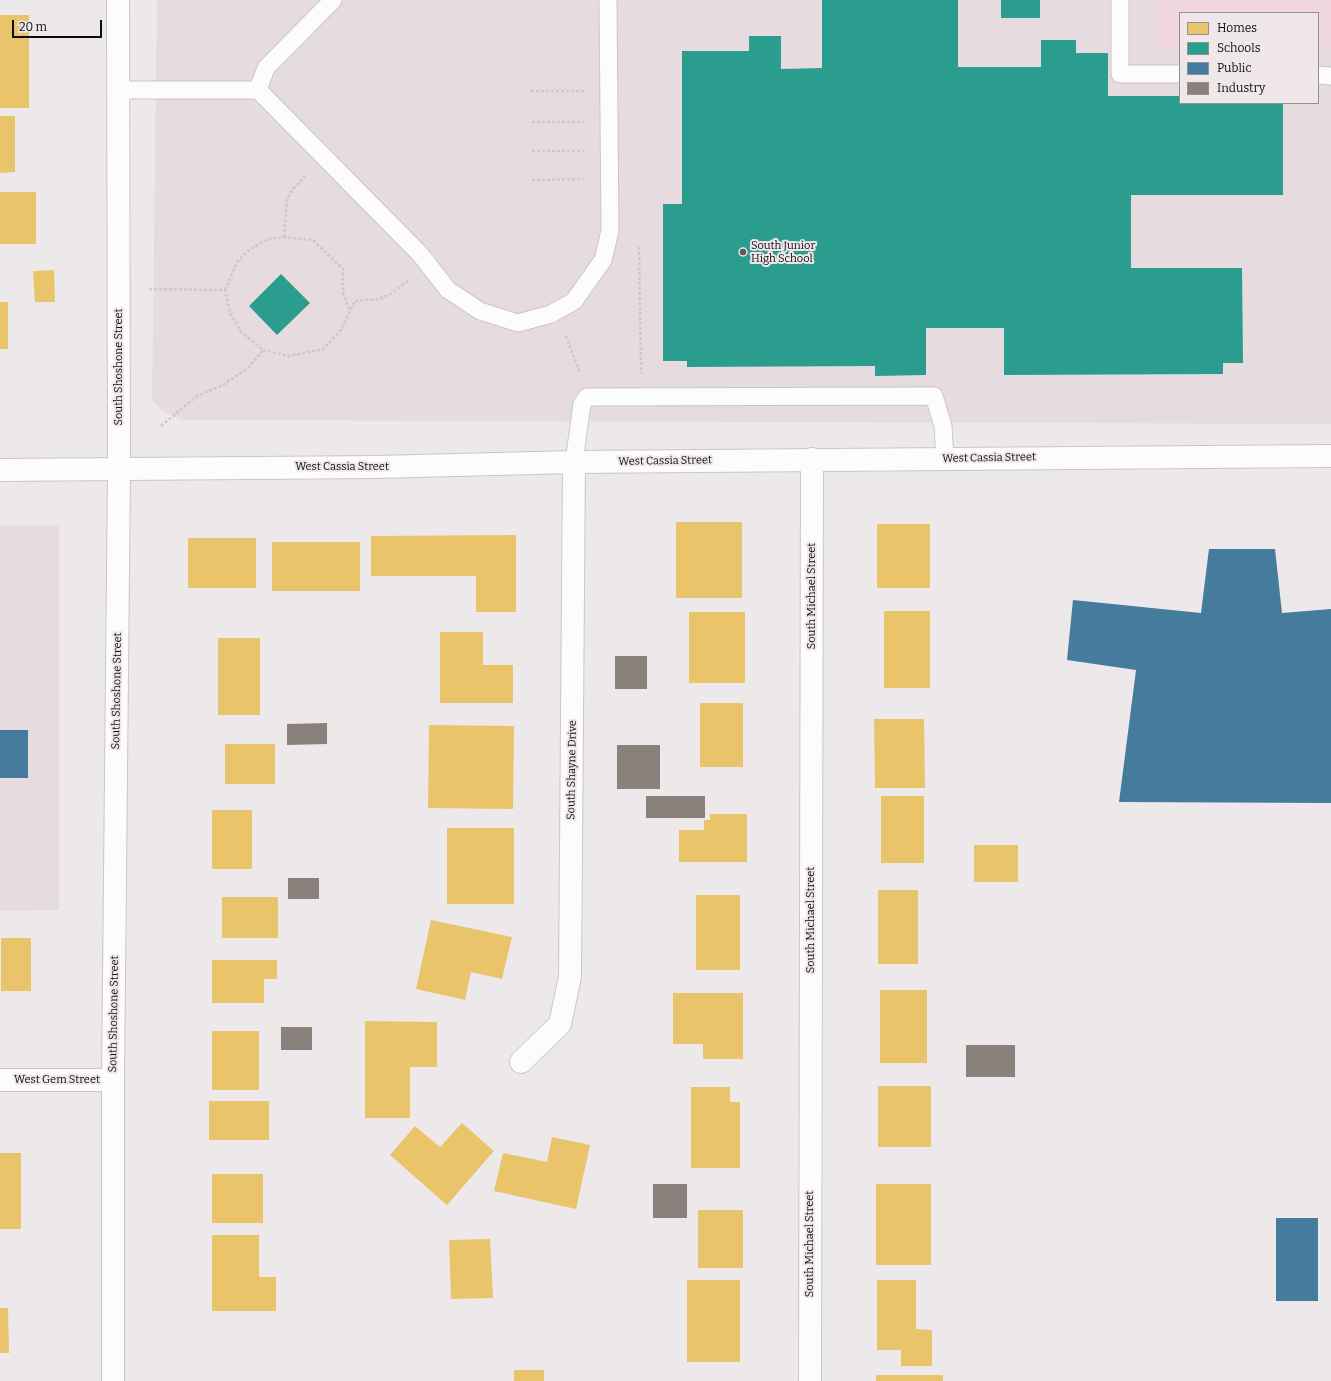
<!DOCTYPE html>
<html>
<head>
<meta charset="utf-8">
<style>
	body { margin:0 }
	#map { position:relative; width:1331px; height:1381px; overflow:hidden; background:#ede9eb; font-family:Bitter,serif }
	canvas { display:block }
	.legend { position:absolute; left:1179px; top:12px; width:140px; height:92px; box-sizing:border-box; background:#efe7ea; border:1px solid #959092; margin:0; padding:5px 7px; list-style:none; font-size:12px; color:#0f0d0d }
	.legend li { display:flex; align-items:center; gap:8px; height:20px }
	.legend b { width:20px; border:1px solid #959092 }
	.scale { position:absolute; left:12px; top:20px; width:90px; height:18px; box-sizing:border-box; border:2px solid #0f0d0d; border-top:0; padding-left:5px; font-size:12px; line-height:14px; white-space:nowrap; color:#0f0d0d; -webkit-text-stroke:3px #efe7ea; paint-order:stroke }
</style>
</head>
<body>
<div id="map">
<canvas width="1331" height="1381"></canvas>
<ul class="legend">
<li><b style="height:11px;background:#e9c46a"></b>Homes</li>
<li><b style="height:11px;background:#2a9d8f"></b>Schools</li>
<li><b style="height:11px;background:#457b9d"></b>Public</li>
<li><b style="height:11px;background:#8a817c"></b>Industry</li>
</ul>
<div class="scale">20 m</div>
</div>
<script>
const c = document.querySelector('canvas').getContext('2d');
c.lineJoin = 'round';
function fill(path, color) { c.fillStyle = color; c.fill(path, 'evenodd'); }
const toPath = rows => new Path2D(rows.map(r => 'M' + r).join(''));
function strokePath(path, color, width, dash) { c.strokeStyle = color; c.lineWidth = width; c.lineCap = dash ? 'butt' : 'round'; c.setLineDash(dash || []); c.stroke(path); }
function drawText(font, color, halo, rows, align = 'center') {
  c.font = font + ' Bitter,serif'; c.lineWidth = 4; c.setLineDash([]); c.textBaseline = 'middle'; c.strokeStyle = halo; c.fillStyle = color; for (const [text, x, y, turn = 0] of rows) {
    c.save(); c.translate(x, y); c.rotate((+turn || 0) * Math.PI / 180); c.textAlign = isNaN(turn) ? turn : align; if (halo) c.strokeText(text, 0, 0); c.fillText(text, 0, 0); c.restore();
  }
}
const built = toPath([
	[157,0,1331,0,1331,424,181,420,163,411,152,401],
	[1180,13,1318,13,1318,103,1180,103],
	[0,525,59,525,59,910,0,911]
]);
const green = toPath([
	[1155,0,1331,0,1331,47,1318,47,1318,13,1180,13,1180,48,1155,48]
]);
const homes = toPath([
	[0,15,29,15,29,108,0,108],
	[0,116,15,116,15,172,0,173],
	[0,192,36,192,36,244,0,244],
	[54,270,55,302,35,302,33,271],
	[0,302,8,302,8,349,0,349],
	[676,522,742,522,742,598,676,598],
	[877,524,930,524,930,588,877,588],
	[516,535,516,612,476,612,476,576,371,576,371,536],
	[188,538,256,538,256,588,188,588],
	[272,542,360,542,360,591,272,591],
	[884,611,930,611,930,688,884,688],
	[689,612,745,612,745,683,689,683],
	[440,632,483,632,483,665,513,665,513,703,440,703],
	[218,638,260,638,260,715,218,715],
	[700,703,743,703,743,767,700,767],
	[874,719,924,719,925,788,875,788],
	[429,725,514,726,513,809,428,808],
	[225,744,275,744,275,784,225,784],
	[881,796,924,796,924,863,881,863],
	[212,810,252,810,252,869,212,869],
	[710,814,747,814,747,862,679,862,679,830,704,830,704,820,710,820],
	[447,828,514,828,514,904,447,904],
	[974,845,1018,845,1018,882,974,882],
	[878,890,918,890,918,964,878,964],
	[696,895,740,895,740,970,696,970],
	[222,897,278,897,278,938,222,938],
	[431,920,512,937,502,979,471,972,465,1000,416,989],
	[1,938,31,938,31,991,1,991],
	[212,960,277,960,277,979,264,979,264,1003,212,1003],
	[880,990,927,990,927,1063,880,1063],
	[673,993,743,993,743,1059,703,1059,703,1044,673,1044],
	[365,1021,437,1022,437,1067,410,1067,410,1118,365,1118],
	[212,1031,259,1031,259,1090,212,1090],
	[878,1086,931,1086,931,1147,878,1147],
	[691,1087,730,1087,730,1102,740,1102,740,1168,691,1168],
	[209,1101,269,1101,269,1140,209,1140],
	[462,1123,494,1151,447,1205,390,1155,415,1126,440,1147],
	[552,1137,590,1145,576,1209,494,1191,503,1153,547,1162],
	[0,1153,21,1153,21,1229,0,1229],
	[212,1174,263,1174,263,1223,212,1223],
	[876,1184,931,1184,931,1265,876,1265],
	[698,1210,743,1210,743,1268,698,1268],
	[212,1235,259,1235,259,1277,276,1277,276,1311,212,1311],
	[490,1239,493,1298,451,1299,449,1240],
	[687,1280,740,1280,740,1362,687,1362],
	[877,1280,916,1280,916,1329,932,1330,932,1366,901,1366,901,1350,877,1350],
	[0,1308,8,1308,9,1353,0,1353],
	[514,1370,544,1370,544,1381,514,1381],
	[876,1375,943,1375,943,1381,876,1381]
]);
const schools = toPath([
	[822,0,958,0,958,67,1041,67,1041,40,1076,40,1076,53,1108,53,1108,96,1180,96,1180,103,1283,103,1283,195,1131,195,1131,268,1242,268,1243,363,1223,363,1223,374,1004,375,1004,328,926,328,926,375,875,376,875,366,687,367,687,361,663,361,663,204,682,204,682,51,749,51,749,36,781,36,781,69,822,68],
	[1001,0,1040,0,1040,18,1001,18],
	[281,274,310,303,277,335,249,306]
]);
const public = toPath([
	[1209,549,1275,549,1282,613,1331,609,1331,803,1119,802,1136,670,1067,660,1073,600,1201,613],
	[0,730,28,730,28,778,0,778],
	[1276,1218,1318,1218,1318,1301,1276,1301]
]);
const industry = toPath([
	[615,656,647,656,647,689,615,689],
	[327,723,327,744,287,745,287,724],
	[617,745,660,745,660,789,617,789],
	[646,796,705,796,705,818,646,818],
	[288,878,319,878,319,899,288,899],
	[281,1027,312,1027,312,1050,281,1050],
	[966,1045,1015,1045,1015,1077,966,1077],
	[653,1184,687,1184,687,1218,653,1218]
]);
const path = toPath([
	[531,91,584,91],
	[532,122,583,122],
	[532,151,584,151],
	[532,180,583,179],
	[284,237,287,199,293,189,307,174],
	[639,247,641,373],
	[149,289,225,290,230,313,241,332,263,350,289,356,323,349,341,330,355,301,378,299,389,295,409,280],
	[225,290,237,262,249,250,268,239,284,237,313,240,343,269,343,293,350,311],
	[566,336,580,373],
	[161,426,197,396,223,385,248,368,263,350]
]);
const lane = toPath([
	[1120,0,1120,74,1180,74],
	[1318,75,1331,76],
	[119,90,258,90,420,254,448,290,480,311,518,323,551,314,574,301,603,260,610,231,608,0],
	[258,90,266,68,333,0],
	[574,462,582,404,587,397,934,396,943,426,945,459]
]);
const street = toPath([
	[521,1062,560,1024,570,977,574,462],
	[0,1080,113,1080],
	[113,1381,113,1080,119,469,118,0],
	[810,1381,812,459]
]);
const secondary = toPath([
	[0,470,377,467,574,462,1331,456]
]);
const markers = [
	[743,252,4,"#5d5a5b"]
];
const poiNames = [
	["South Junior",751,246],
	["High School",751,259]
];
const streetNames = [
	["South Shoshone Street",119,367,-90],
	["West Cassia Street",989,458,-1],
	["West Cassia Street",665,461,-1],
	["West Cassia Street",342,467],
	["South Michael Street",812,596,-90],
	["South Shoshone Street",117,691,-89],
	["South Shayne Drive",572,770,-89],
	["South Michael Street",811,920,-90],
	["South Shoshone Street",114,1014,-89],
	["West Gem Street",57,1080],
	["South Michael Street",810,1244,-90]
];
fill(built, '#e6dbdf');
fill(green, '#efd6df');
fill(homes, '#e9c46a');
fill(schools, '#2a9d8f');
fill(public, '#457b9d');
fill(industry, '#8a817c');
strokePath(lane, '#c9c6c8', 19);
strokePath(street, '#c9c6c8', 24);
strokePath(secondary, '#c9c6c8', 24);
strokePath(path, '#cbcaca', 2.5, [3, 2]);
strokePath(lane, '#fcfcfc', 17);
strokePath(street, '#fcfcfc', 22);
strokePath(secondary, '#fcfcfc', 22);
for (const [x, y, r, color] of markers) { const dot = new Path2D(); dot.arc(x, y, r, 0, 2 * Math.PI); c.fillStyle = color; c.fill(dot); strokePath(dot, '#efe7ea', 1.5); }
drawText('11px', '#0f0d0d', '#efe7ea', poiNames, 'left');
drawText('11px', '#0f0d0d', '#efe7ea', streetNames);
</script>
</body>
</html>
